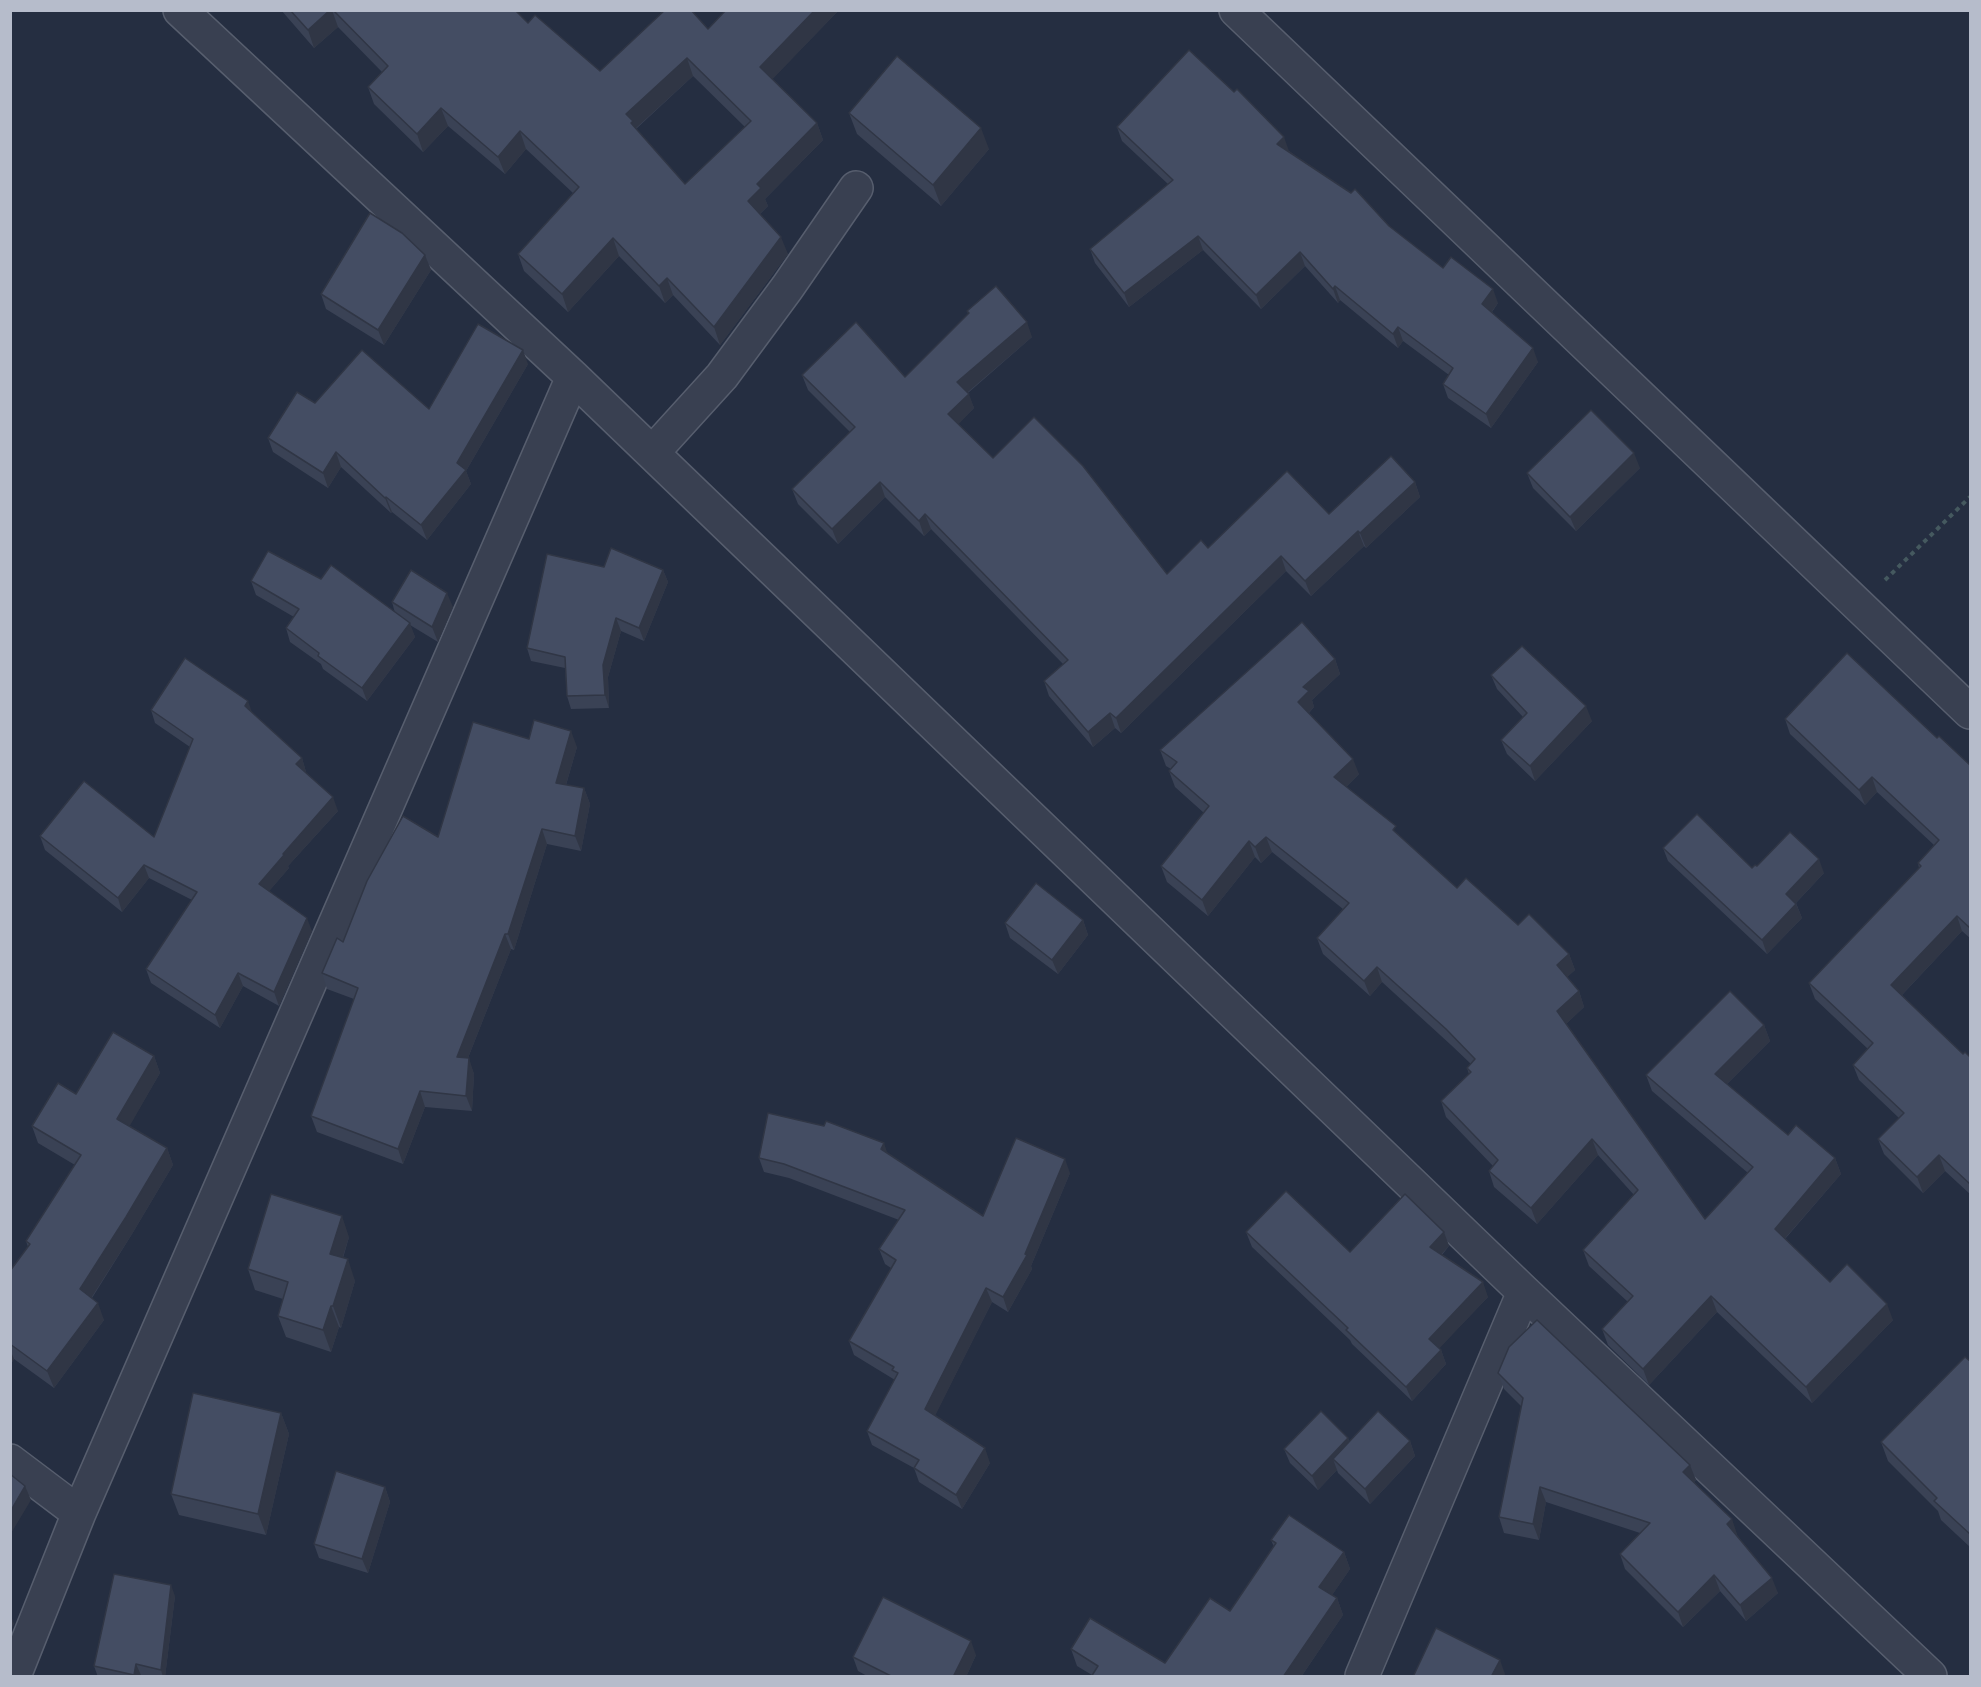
<!DOCTYPE html>
<html>
<head>
<meta charset="utf-8">
<style>
	body { margin:0 }
	#map { position:relative; width:1981px; height:1687px; overflow:hidden; background:#252e41; font-family:"Alegreya Sans",sans-serif }
	canvas { display:block }
	.frame { position:absolute; inset:0; border:12px solid #b6bccb; pointer-events:none }
</style>
</head>
<body>
<div id="map">
<canvas width="1981" height="1687"></canvas>
<div class="frame"></div>
</div>
<script>
const c = document.querySelector('canvas').getContext('2d');
c.lineJoin = 'round';
const toPath = rows => new Path2D(rows.map(r => 'M' + r).join(''));
function strokePath(path, color, width, dash) { c.strokeStyle = color; c.lineWidth = width; c.lineCap = dash ? 'butt' : 'round'; c.setLineDash(dash || []); c.stroke(path); }
function fill(path, color) { c.fillStyle = color; c.fill(path, 'evenodd'); }
const path = toPath([
	[1885,580,1970,497]
]);
const street = toPath([
	[180,10,573,377,1524,1292,1930,1676],
	[1236,10,1970,712],
	[652,453,722,376,787,288,856,188],
	[10,1461,79,1513],
	[14,1676,79,1513,573,377],
	[1362,1676,1524,1292]
]);
const wall = toPath([
	[281,10,515,10,528,23,600,71,708,29,726,10,839,10,772,79,817,123,823,140,765,199,768,206,760,214,788,254,720,345,673,295,665,303,619,256,568,312,524,271,518,254,573,193,526,149,505,174,448,126,423,152,374,104,368,87,382,72,338,27,314,48],
	[693,76,745,127,685,184,636,129],
	[849,113,989,149,941,206,857,134],
	[1117,127,1289,151,1389,226,1443,268,1498,303,1492,312,1538,362,1491,428,1448,398,1443,384,1449,375,1403,341,1398,348,1340,300,1338,303,1305,266,1261,309,1203,250,1129,307,1095,263,1090,249,1168,184,1122,141],
	[425,255,431,270,384,345,326,309,321,294],
	[967,311,1032,337,968,393,974,408,958,424,993,458,1167,574,1208,548,1329,514,1415,482,1420,497,1366,548,1364,546,1311,596,1286,571,1121,733,1115,728,1093,747,1049,696,1044,681,1063,664,931,529,924,536,885,497,838,544,798,504,792,489,850,432,808,390,802,375,905,377,968,314],
	[528,364,466,471,471,484,427,540,392,512,391,513,341,467,328,488,273,452,268,438,315,403,429,409],
	[1640,468,1576,531,1533,488,1527,473],
	[604,567,663,570,668,582,644,641,621,631,608,677,609,708,571,709,567,696,565,668,531,661,527,648],
	[321,579,395,613,392,602,453,607,438,642,410,625,415,637,367,701,323,669,321,664,290,642,286,628,294,617,256,595,251,581],
	[1335,659,1340,674,1312,700,1314,707,1309,713,1359,774,1346,787,1457,888,1518,925,1569,954,1575,970,1567,977,1579,991,1584,1007,1566,1024,1705,1219,1748,1173,1652,1091,1646,1075,1764,1025,1770,1041,1727,1084,1788,1135,1835,1158,1841,1174,1785,1239,1830,1282,1893,1320,1812,1403,1717,1312,1649,1385,1608,1345,1602,1329,1628,1302,1589,1266,1583,1250,1634,1195,1598,1155,1537,1224,1494,1187,1489,1171,1493,1166,1446,1117,1441,1101,1469,1074,1467,1068,1471,1064,1451,1045,1382,982,1370,996,1323,954,1317,938,1343,909,1272,852,1261,863,1255,857,1208,916,1167,882,1161,866,1204,813,1175,787,1169,771,1171,769,1166,766,1160,750],
	[1491,675,1592,721,1535,781,1507,754,1501,740,1523,717,1497,689],
	[151,710,252,713,302,758,306,772,305,773,338,811,288,866,289,868,269,891,312,931,279,1006,243,986,220,1028,151,983,146,969,192,900,149,878,122,912,45,850,40,836,154,837,190,747,155,723],
	[1785,719,1937,738,1971,766,1971,939,1962,931,1902,995,1963,1054,1971,1058,1971,1195,1945,1171,1923,1193,1884,1154,1878,1139,1899,1118,1859,1080,1853,1065,1868,1049,1815,999,1809,983,1919,868,1918,863,1934,845,1877,792,1865,805,1790,734],
	[529,739,577,747,566,785,584,788,590,804,581,851,547,844,514,950,511,949,468,1058,474,1074,472,1111,425,1107,403,1164,317,1132,311,1116,354,999,327,989,322,973,343,942,438,837],
	[1663,848,1752,868,1757,866,1824,873,1796,903,1802,918,1767,954,1668,861],
	[1083,920,1088,935,1058,974,1010,938,1005,923],
	[154,1056,160,1073,129,1126,167,1148,173,1165,132,1234,92,1298,104,1320,54,1388,14,1359,10,1365,10,1271,28,1247,26,1241,75,1165,38,1143,32,1126,76,1094],
	[887,1153,983,1216,1070,1173,1031,1266,1032,1269,1008,1312,992,1302,935,1415,990,1463,962,1509,919,1482,914,1468,872,1445,867,1431,895,1380,854,1355,849,1341,891,1268,885,1264,879,1249,899,1220,789,1178,764,1172,759,1158],
	[1246,1232,1350,1252,1444,1232,1449,1246,1442,1255,1488,1297,1439,1348,1441,1350,1446,1364,1412,1401,1352,1344,1350,1340,1252,1247],
	[349,1237,343,1258,355,1281,341,1328,339,1327,331,1352,286,1337,278,1316,283,1299,255,1290,248,1269],
	[1971,1362,1971,1548,1941,1520,1938,1511,1888,1461,1881,1442],
	[1498,1373,1690,1465,1696,1480,1694,1482,1737,1534,1737,1535,1778,1593,1746,1621,1720,1591,1683,1627,1625,1569,1620,1554,1640,1533,1546,1502,1539,1540,1504,1533,1499,1517,1521,1406,1504,1389],
	[281,1413,289,1434,266,1535,179,1515,171,1494],
	[1348,1438,1349,1441,1410,1441,1415,1456,1370,1504,1338,1473,1337,1470,1318,1490,1290,1463,1284,1449],
	[385,1487,390,1502,368,1573,319,1558,314,1544],
	[1271,1540,1344,1552,1350,1569,1332,1595,1337,1598,1343,1615,1301,1677,1091,1677,1092,1675,1077,1666,1071,1649,1165,1663,1230,1611,1274,1547],
	[175,1596,165,1677,145,1677,141,1675,140,1677,98,1677,94,1666],
	[976,1655,966,1677,869,1677,858,1671,853,1657]
]);
const shadedWall = toPath([
	[330,10,332,10,338,27,314,48,308,30],
	[815,10,839,10,767,85,760,67],
	[687,58,693,76,636,128,640,138,626,114],
	[441,108,448,126,423,152,417,134],
	[817,123,823,140,765,199,768,206,754,219,748,201,757,184],
	[981,128,989,149,941,206,933,185],
	[520,131,526,149,505,174,498,157],
	[1284,137,1289,151,1282,158,1277,144],
	[1198,236,1203,250,1129,307,1124,293],
	[781,237,788,254,720,345,714,327],
	[613,238,619,256,568,312,562,294],
	[1300,252,1305,266,1261,309,1256,295],
	[425,255,431,270,384,345,378,330],
	[667,278,673,295,665,303,659,286],
	[1335,286,1340,300,1338,303,1333,289],
	[1493,289,1498,303,1487,318,1482,304],
	[1027,322,1032,337,962,397,957,382],
	[1398,327,1403,341,1398,348,1393,334],
	[1533,348,1538,362,1491,428,1486,414],
	[523,350,528,364,466,471,471,484,427,540,421,525],
	[969,394,974,408,954,429,948,414],
	[336,452,341,467,328,488,323,473],
	[1634,453,1640,468,1576,531,1570,517],
	[880,482,885,497,838,544,832,529],
	[1415,482,1420,497,1366,548,1360,533],
	[386,497,392,512,391,513,385,498],
	[925,514,931,529,924,536,919,521],
	[1358,531,1364,546,1311,596,1305,581],
	[1281,556,1286,571,1121,733,1116,718],
	[663,570,668,582,644,641,639,628],
	[447,593,453,607,438,642,432,627],
	[616,618,621,631,608,677,609,708,605,695,603,665],
	[410,623,415,637,367,701,362,688],
	[1335,659,1340,674,1312,700,1314,707,1304,718,1298,702,1303,687],
	[248,701,253,715,245,706],
	[1586,706,1592,721,1535,781,1530,766],
	[1110,713,1115,728,1093,747,1088,732],
	[571,731,577,747,562,798,556,783],
	[302,758,306,772,301,778,296,764],
	[1353,759,1359,774,1340,793,1334,777],
	[1872,777,1877,792,1865,805,1859,790],
	[584,788,590,804,581,851,575,836],
	[333,797,338,811,288,866,289,868,264,897,259,884,283,854],
	[542,829,547,844,514,950,508,934],
	[1266,837,1272,852,1261,863,1255,847],
	[1249,841,1255,857,1208,916,1202,900],
	[1819,859,1824,873,1791,908,1786,894],
	[144,865,149,878,122,912,118,898],
	[1796,904,1802,918,1767,954,1762,940],
	[1957,916,1962,931,1897,1000,1891,985],
	[307,918,312,931,279,1006,274,992],
	[1083,920,1088,935,1058,974,1052,960],
	[505,934,511,949,462,1073,457,1057],
	[1569,954,1575,970,1563,981,1557,965],
	[1377,967,1382,982,1370,996,1364,981],
	[238,973,243,986,220,1028,215,1015],
	[1579,991,1584,1007,1563,1027,1557,1011],
	[1764,1025,1770,1041,1721,1090,1715,1074],
	[154,1056,160,1073,124,1136,117,1119],
	[469,1058,474,1074,472,1111,466,1096],
	[420,1091,425,1107,403,1164,398,1149],
	[1592,1139,1598,1155,1537,1224,1531,1208],
	[884,1143,889,1158,881,1149],
	[167,1148,173,1165,132,1234,86,1306,80,1289],
	[1939,1155,1945,1171,1923,1193,1917,1177],
	[1835,1158,1841,1174,1780,1244,1775,1229],
	[1065,1159,1070,1173,1031,1266,1032,1269,1008,1312,1003,1297,1025,1254],
	[342,1216,349,1237,337,1275,330,1254],
	[1444,1232,1449,1246,1435,1261,1430,1247],
	[348,1259,355,1281,341,1328,333,1306],
	[1483,1282,1488,1297,1435,1353,1429,1339],
	[986,1288,992,1302,931,1424,925,1409],
	[1711,1296,1717,1312,1649,1385,1643,1369],
	[98,1303,104,1320,54,1388,47,1371],
	[1887,1304,1893,1320,1812,1403,1806,1387],
	[331,1306,339,1327,331,1352,323,1330],
	[10,1349,14,1359,10,1365],
	[1441,1350,1446,1364,1412,1401,1406,1387],
	[281,1413,289,1434,266,1535,258,1514],
	[1348,1438,1353,1452,1333,1459,1337,1470,1318,1490,1312,1476],
	[1410,1441,1415,1456,1370,1504,1365,1489],
	[985,1448,990,1463,962,1509,956,1495],
	[1690,1465,1696,1480,1688,1487,1683,1472],
	[25,1486,31,1500,10,1535,10,1512],
	[385,1487,390,1502,368,1573,362,1559],
	[1540,1487,1546,1502,1539,1540,1533,1524],
	[1732,1519,1737,1534,1733,1539,1727,1524],
	[1344,1552,1350,1569,1326,1604,1319,1587],
	[1714,1575,1720,1591,1683,1627,1678,1612],
	[1772,1578,1778,1593,1746,1621,1740,1605],
	[171,1585,175,1596,165,1677,163,1677,161,1670],
	[1337,1598,1343,1615,1301,1677,1283,1677],
	[10,1613,14,1624,10,1631],
	[971,1641,976,1655,966,1677,953,1677],
	[1500,1660,1505,1674,1504,1677,1491,1677],
	[136,1664,141,1675,140,1677,134,1677,134,1675]
]);
const building = toPath([
	[290,10,330,10,308,30,290,10],
	[333,10,515,10,528,23,535,15,600,71,665,10,691,10,708,29,726,10,815,10,760,67,817,123,757,184,761,188,748,201,781,237,714,327,667,278,659,286,613,238,562,294,518,254,579,187,520,131,498,157,441,108,417,134,368,87,388,66,333,10],
	[687,58,751,121,685,184,631,123,633,121,626,114,687,58],
	[1189,50,1234,92,1237,89,1284,137,1277,144,1351,193,1355,189,1389,226,1443,268,1451,257,1493,289,1482,304,1533,348,1486,414,1443,384,1453,368,1398,327,1393,334,1335,286,1333,289,1300,252,1256,295,1198,236,1124,293,1090,249,1173,180,1117,127,1189,50],
	[897,56,981,128,933,185,849,113,897,56],
	[370,213,402,233,425,255,378,330,321,294,370,213],
	[996,286,1027,322,957,382,969,394,948,414,993,458,1034,417,1083,466,1167,574,1201,540,1208,548,1287,471,1329,514,1391,456,1415,482,1360,533,1358,531,1305,581,1281,556,1116,718,1110,713,1088,732,1044,681,1068,660,925,514,919,521,880,482,832,529,792,489,855,427,802,375,856,322,905,377,969,313,967,311,996,286],
	[478,324,523,350,457,463,466,470,421,525,386,497,385,498,336,452,323,473,268,438,297,392,315,403,362,350,429,409,478,324],
	[1591,410,1634,453,1570,517,1527,473,1591,410],
	[611,548,663,570,639,628,616,618,603,665,605,695,567,696,565,657,527,648,547,554,604,567,611,548],
	[268,551,321,579,331,565,410,623,362,688,318,656,319,653,286,628,299,609,251,581,268,551],
	[411,570,447,593,432,627,392,602,411,570],
	[1302,622,1335,659,1303,687,1309,691,1298,702,1353,759,1334,777,1396,826,1393,830,1457,888,1466,878,1518,925,1529,914,1569,954,1557,965,1579,991,1557,1011,1705,1219,1753,1167,1646,1075,1730,991,1764,1025,1715,1074,1788,1135,1796,1125,1835,1158,1775,1229,1830,1282,1847,1264,1887,1304,1806,1387,1711,1296,1643,1369,1602,1329,1633,1296,1583,1250,1638,1190,1592,1139,1531,1208,1489,1171,1498,1160,1441,1101,1471,1072,1467,1068,1475,1059,1446,1029,1377,967,1364,981,1317,938,1349,903,1266,837,1255,847,1249,841,1202,900,1161,866,1209,806,1169,771,1177,762,1160,750,1302,622],
	[1522,646,1586,706,1530,766,1501,740,1527,713,1491,675,1522,646],
	[1847,653,1937,738,1939,736,1971,766,1971,929,1957,916,1891,985,1963,1054,1965,1052,1971,1058,1971,1185,1939,1155,1917,1177,1878,1139,1904,1113,1853,1065,1873,1043,1809,983,1921,866,1918,863,1939,840,1872,777,1859,790,1785,719,1847,653],
	[185,658,248,701,245,706,302,758,296,764,333,797,283,854,284,855,259,884,307,918,274,992,238,973,215,1015,146,969,197,892,144,865,118,898,40,836,84,781,154,837,193,739,151,710,185,658],
	[534,720,571,731,556,783,584,788,575,836,542,829,508,934,505,934,457,1057,469,1058,466,1096,420,1091,398,1149,311,1116,358,988,322,973,337,938,343,942,367,881,403,816,438,837,473,722,529,739,534,720],
	[1697,814,1752,868,1755,865,1757,866,1790,832,1819,859,1786,894,1796,904,1762,940,1663,848,1697,814],
	[1036,883,1083,920,1052,960,1005,923,1036,883],
	[113,1032,154,1056,117,1119,167,1148,126,1217,80,1289,98,1303,47,1371,10,1344,10,1271,30,1244,26,1241,81,1155,32,1126,58,1083,76,1094,113,1032],
	[768,1113,824,1126,826,1121,884,1143,881,1149,983,1216,1016,1138,1065,1159,1025,1254,1027,1255,1003,1297,986,1288,925,1409,985,1448,956,1495,914,1468,919,1460,867,1431,898,1373,892,1370,894,1367,849,1341,896,1260,879,1249,905,1210,784,1164,759,1158,768,1113],
	[1286,1191,1350,1252,1405,1194,1444,1232,1430,1247,1483,1282,1429,1339,1441,1350,1406,1387,1346,1330,1348,1328,1246,1232,1286,1191],
	[271,1194,342,1216,330,1254,348,1259,333,1306,331,1306,323,1330,278,1316,288,1282,248,1269,271,1194],
	[1537,1320,1690,1465,1683,1472,1732,1519,1727,1524,1772,1578,1740,1605,1714,1575,1678,1612,1620,1554,1650,1523,1540,1487,1533,1524,1499,1517,1523,1398,1498,1373,1509,1347,1537,1320],
	[1965,1357,1971,1362,1971,1535,1934,1501,1937,1498,1881,1442,1965,1357],
	[193,1393,281,1413,258,1514,171,1494,193,1393],
	[1321,1411,1348,1438,1312,1476,1284,1449,1321,1411],
	[1378,1411,1410,1441,1365,1489,1333,1459,1378,1411],
	[336,1471,385,1487,362,1559,314,1544,336,1471],
	[10,1474,25,1486,10,1512,10,1474],
	[1289,1515,1344,1552,1319,1587,1337,1598,1283,1677,1091,1677,1098,1666,1071,1649,1090,1618,1165,1663,1210,1598,1230,1611,1276,1543,1271,1540,1289,1515],
	[114,1574,171,1585,161,1670,136,1664,134,1675,94,1666,114,1574],
	[883,1597,971,1641,953,1677,893,1677,853,1657,883,1597],
	[1436,1628,1500,1660,1491,1677,1413,1677,1436,1628]
]);
strokePath(street, '#575e6e', 36);
strokePath(path, '#45595f', 4, [4.5, 4.5]);
strokePath(street, '#394051', 33);
fill(wall, '#3a4255');
fill(shadedWall, '#303645');
fill(building, '#444d63');
strokePath(building, '#303645', 1.5);
</script>
</body>
</html>
